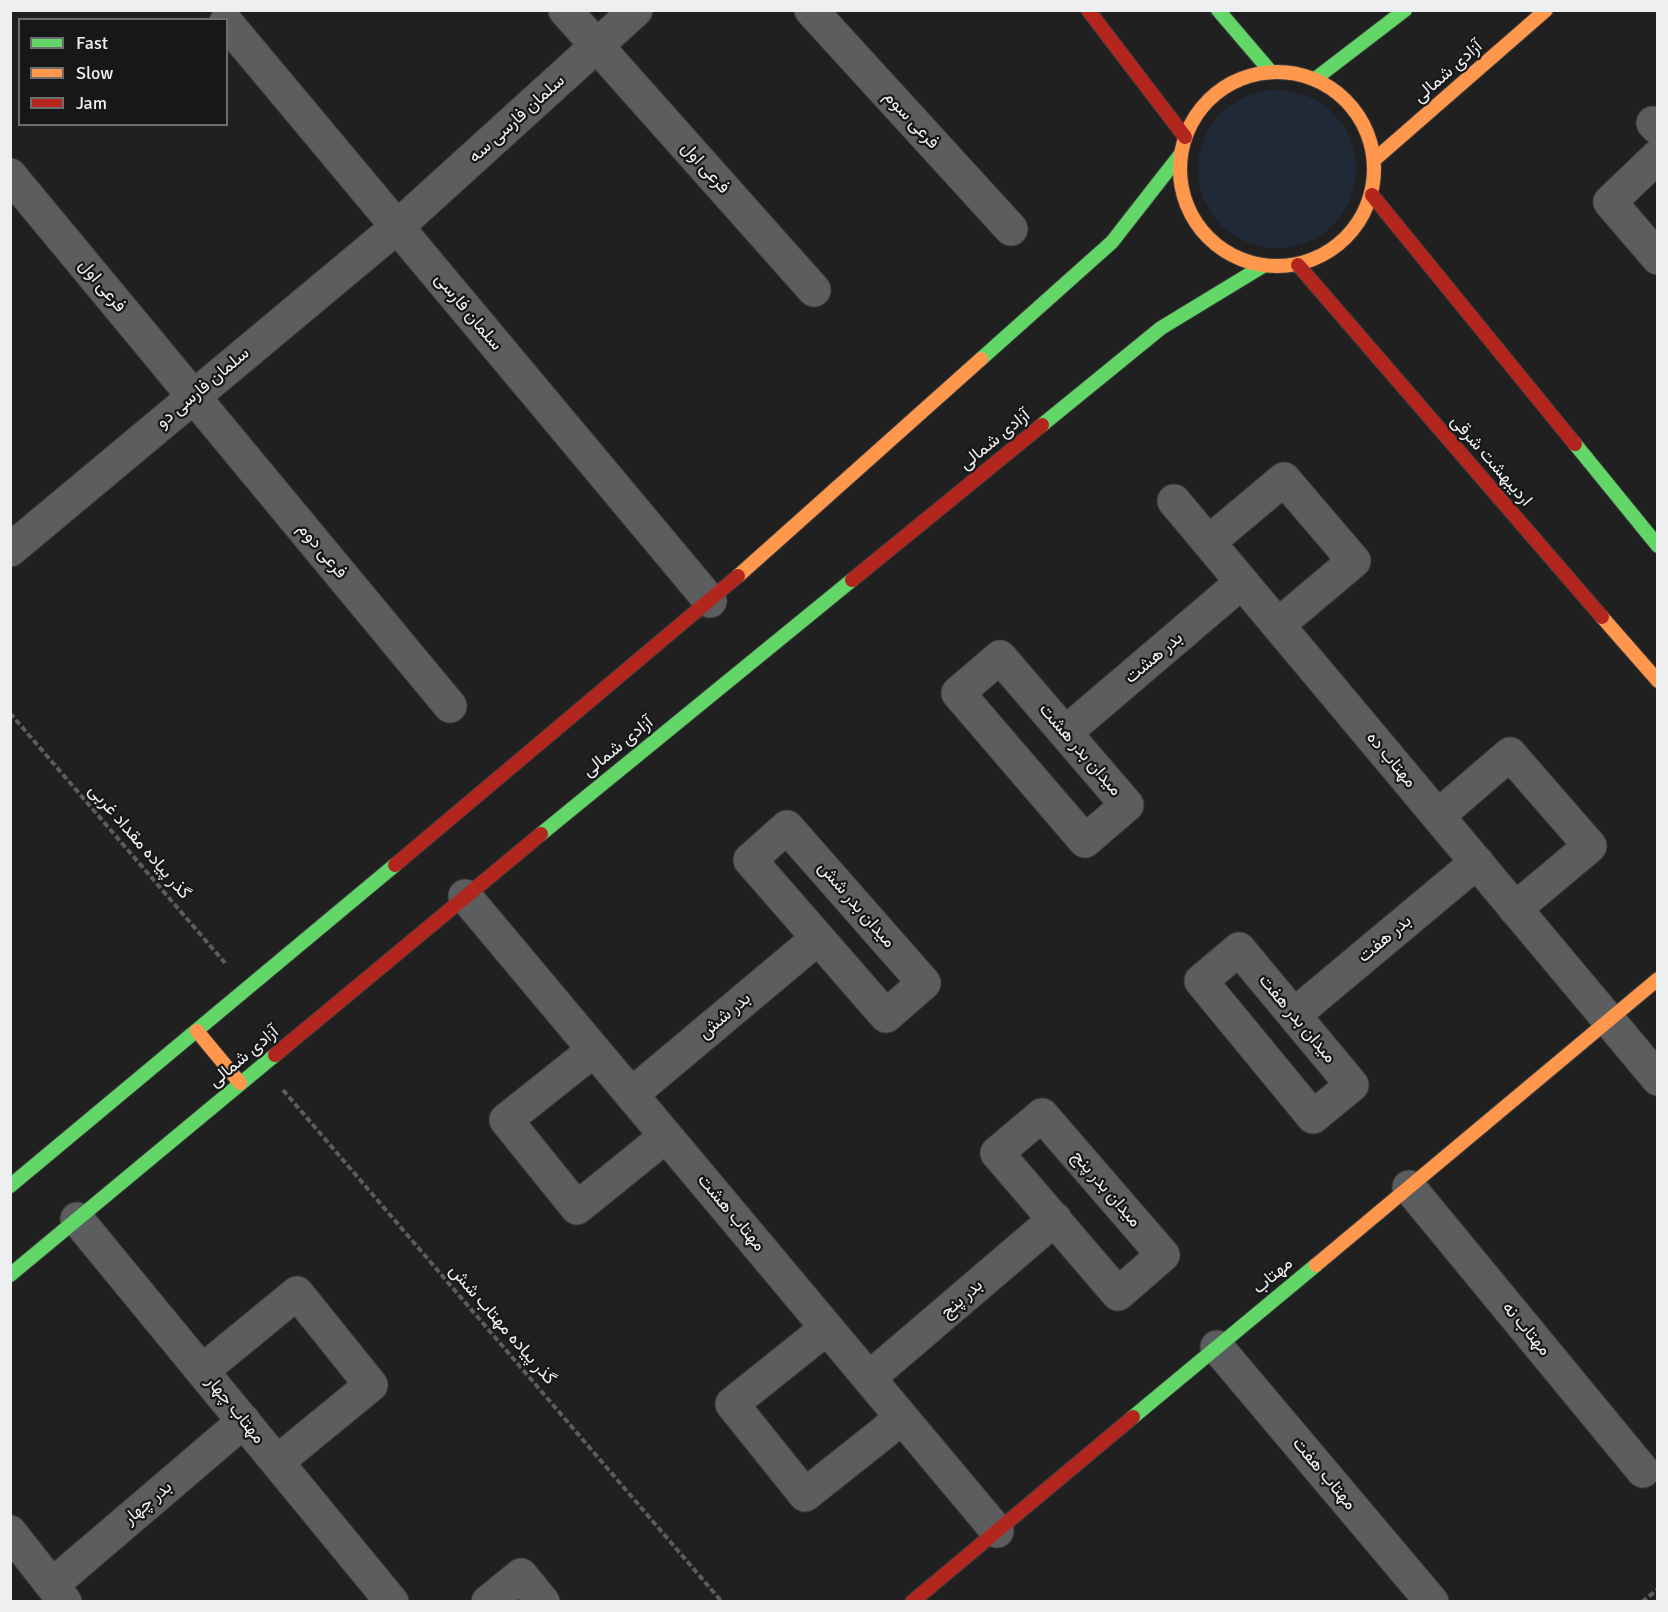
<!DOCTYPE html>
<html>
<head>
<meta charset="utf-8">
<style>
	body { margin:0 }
	#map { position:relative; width:1668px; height:1612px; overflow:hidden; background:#202021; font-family:Signika,sans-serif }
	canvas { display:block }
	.frame { position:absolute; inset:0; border:12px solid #eeeff0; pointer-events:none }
	.legend { position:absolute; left:18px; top:18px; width:210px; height:108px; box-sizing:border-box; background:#151718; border:2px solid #6c6d6e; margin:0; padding:8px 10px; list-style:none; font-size:18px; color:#eeeff0 }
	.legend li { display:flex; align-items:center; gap:12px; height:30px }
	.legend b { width:30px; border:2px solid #6c6d6e }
</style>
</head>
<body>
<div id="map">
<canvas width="1668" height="1612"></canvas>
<div class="frame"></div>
<ul class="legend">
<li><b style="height:8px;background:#63d668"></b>Fast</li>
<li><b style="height:8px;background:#ff974d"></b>Slow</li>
<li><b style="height:8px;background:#b3261e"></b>Jam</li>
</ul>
</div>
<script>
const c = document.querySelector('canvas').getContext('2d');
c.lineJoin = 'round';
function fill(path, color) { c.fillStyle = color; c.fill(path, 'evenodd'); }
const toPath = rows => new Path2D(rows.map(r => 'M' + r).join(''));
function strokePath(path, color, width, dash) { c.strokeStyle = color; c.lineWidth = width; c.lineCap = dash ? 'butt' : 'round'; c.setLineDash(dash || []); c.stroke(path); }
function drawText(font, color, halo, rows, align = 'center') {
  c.font = font + ' Signika,Vazirmatn,sans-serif'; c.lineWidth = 4.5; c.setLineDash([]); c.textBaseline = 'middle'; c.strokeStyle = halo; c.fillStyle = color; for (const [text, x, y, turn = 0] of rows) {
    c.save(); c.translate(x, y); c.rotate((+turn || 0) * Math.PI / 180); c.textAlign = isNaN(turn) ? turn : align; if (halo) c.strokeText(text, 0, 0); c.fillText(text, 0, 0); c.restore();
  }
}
const green = toPath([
	'1198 169a79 79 0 1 1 158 0a79 79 0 1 1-158 0Z'
]);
const path = toPath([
	[10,713,225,963],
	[283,1090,722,1602],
	[1642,1602,1658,1589]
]);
const street = toPath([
	[565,10,814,290],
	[811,10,1011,229],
	[226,22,710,601],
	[1653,123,1658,128],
	[1658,156,1610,202,1658,258],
	[10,175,450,706],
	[1174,501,1658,1079],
	[1209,542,1284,479,1354,561,1278,625],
	[10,550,397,227,636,10],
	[1000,657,1127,805,1085,841,958,693,1000,657],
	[1065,733,1242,582],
	[1438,816,1510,754,1590,846,1515,909],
	[787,827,924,983,886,1016,750,860,787,827],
	[465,896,997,1531],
	[1239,949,1352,1085,1313,1117,1201,981,1239,949],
	[1294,1015,1477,862],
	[594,1050,506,1120,577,1208,666,1136],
	[632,1094,818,938],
	[1042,1115,1163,1255,1118,1294,997,1153,1042,1115],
	[1409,1187,1643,1471],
	[77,1219,392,1602],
	[827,1328,732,1404,805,1495,902,1418],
	[1217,1347,1432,1602],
	[202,1371,297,1293,371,1385,277,1462],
	[869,1378,1055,1219],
	[10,1532,65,1602],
	[52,1585,244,1421],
	[488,1602,521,1575,543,1602]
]);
const fast = toPath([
	[1218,10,1271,72],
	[1315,79,1405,10],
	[981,359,1112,242,1180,155],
	[1042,425,1161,328,1263,266],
	[1575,444,1658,546],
	[541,834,852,580],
	[10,1186,395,865],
	[10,1275,275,1055],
	[1133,1417,1316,1265]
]);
const slow = toPath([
	'1180 169a97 97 0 1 1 194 0a97 97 0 1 1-194 0Z',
	[1374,160,1546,10],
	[738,576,981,359],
	[1602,617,1658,681],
	[197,1031,240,1083],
	[1316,1265,1658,979]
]);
const jam = toPath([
	[1088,10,1185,137],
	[1372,195,1575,444],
	[1298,265,1602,617],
	[852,580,1042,425],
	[395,865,738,576],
	[275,1055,541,834],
	[912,1602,1133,1417]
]);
const streetNames = [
	["آزادی شمالی",1448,72,-41],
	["سلمان فارسی سه",517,119,-42],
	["فرعی سوم",911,120,47],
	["فرعی اول",705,168,48],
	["فرعی اول",102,286,50],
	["سلمان فارسی",468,312,50],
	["سلمان فارسی دو",203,388,-40],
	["آزادی شمالی",995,440,-39],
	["اردیبهشت شرقی",1491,461,49],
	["فرعی دوم",322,551,50],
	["بدر هشت",1154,658,-40],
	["آزادی شمالی",618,747,-39],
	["میدان بدر هشت",1080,750,49],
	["مهتاب ده",1391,760,50],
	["گذر پیاده مقداد غربی",139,842,49],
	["میدان بدر شش",856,905,49],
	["بدر هفت",1385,939,-40],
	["بدر شش",725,1016,-40],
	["میدان بدر هفت",1297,1019,50],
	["آزادی شمالی",244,1057,-40],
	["میدان بدر پنج",1106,1189,49],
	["مهتاب هشت",731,1213,50],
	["مهتاب",1273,1276,-40],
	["بدر پنج",962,1299,-41],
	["گذر پیاده مهتاب شش",502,1325,49],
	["مهتاب نه",1526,1329,50],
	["مهتاب چهار",235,1410,51],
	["مهتاب هفت",1324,1474,50],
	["بدر چهار",148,1503,-40]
];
fill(green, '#202937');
strokePath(street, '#3b3b3c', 35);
strokePath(fast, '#3b3b3c', 16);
strokePath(slow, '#3b3b3c', 16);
strokePath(jam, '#3b3b3c', 16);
strokePath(path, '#5c5c5d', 4, [6, 3]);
strokePath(street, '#5c5d5e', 33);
strokePath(fast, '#63d668', 14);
strokePath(slow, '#ff974d', 14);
strokePath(jam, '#b3261e', 14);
drawText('18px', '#eeeff0', '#151718', streetNames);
</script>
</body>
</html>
